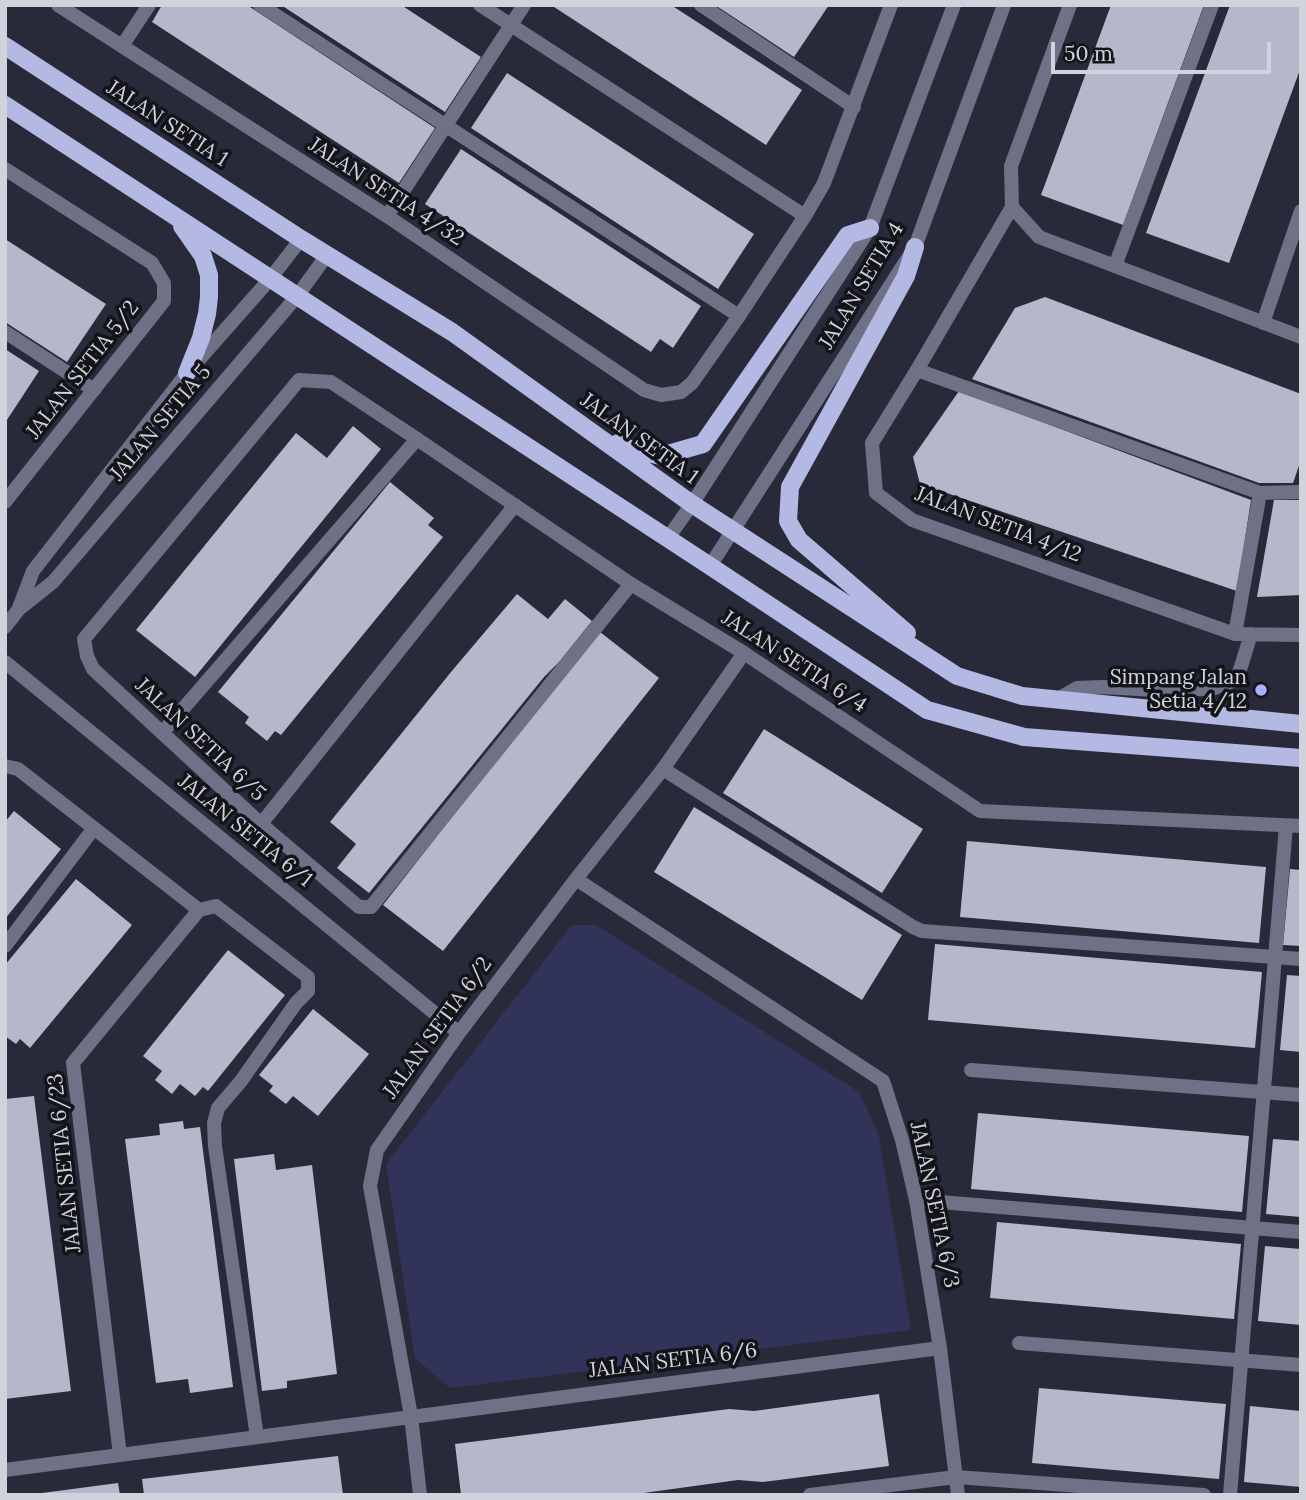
<!DOCTYPE html>
<html>
<head>
<meta charset="utf-8">
<style>
	body { margin:0 }
	#map { position:relative; width:1306px; height:1500px; overflow:hidden; background:#292a39; font-family:Lora,serif }
	canvas { display:block }
	.frame { position:absolute; inset:0; border:7px solid #d1d3dc; pointer-events:none }
	.scale { position:absolute; left:1051px; top:42px; width:220px; height:32px; box-sizing:border-box; border:4px solid #d1d3dc; border-top:0; padding-left:9px; font-size:21px; line-height:24px; white-space:nowrap; color:#d1d3dc; -webkit-text-stroke:5px #13141a; paint-order:stroke }
</style>
</head>
<body>
<div id="map">
<canvas width="1306" height="1500"></canvas>
<div class="frame"></div>
<div class="scale">50 m</div>
</div>
<script>
const c = document.querySelector('canvas').getContext('2d');
c.lineJoin = 'round';
function fill(path, color) { c.fillStyle = color; c.fill(path, 'evenodd'); }
const toPath = rows => new Path2D(rows.map(r => 'M' + r).join(''));
function strokePath(path, color, width, dash) { c.strokeStyle = color; c.lineWidth = width; c.lineCap = dash ? 'butt' : 'round'; c.setLineDash(dash || []); c.stroke(path); }
function drawText(font, color, halo, rows, align = 'center') {
  c.font = font + ' Lora,serif'; c.lineWidth = 7; c.setLineDash([]); c.textBaseline = 'middle'; c.strokeStyle = halo; c.fillStyle = color; for (const [text, x, y, turn = 0] of rows) {
    c.save(); c.translate(x, y); c.rotate((+turn || 0) * Math.PI / 180); c.textAlign = isNaN(turn) ? turn : align; if (halo) c.strokeText(text, 0, 0); c.fillText(text, 0, 0); c.restore();
  }
}
const green = toPath([
	[572,925,596,925,859,1092,878,1132,911,1330,450,1388,415,1358,386,1164]
]);
const building = toPath([
	[162,5,247,5,435,128,399,183,152,22],
	[281,5,401,5,481,57,445,112],
	[551,5,671,5,802,90,766,145],
	[715,5,829,5,794,57],
	[1111,5,1204,5,1123,225,1041,195],
	[1230,5,1301,5,1301,67,1229,263,1146,233],
	[507,73,754,234,718,289,471,128],
	[461,149,701,306,673,348,660,339,651,352,425,204],
	[5,239,106,304,67,362,5,322],
	[1045,297,1301,394,1301,460,1293,483,1259,483,972,379,1015,308],
	[5,349,39,371,5,423],
	[959,391,1251,500,1237,591,920,484,913,457],
	[353,426,381,449,195,677,136,630,296,433,327,458],
	[390,482,434,518,428,525,443,537,281,735,275,731,267,741,245,723,249,717,218,692],
	[1274,500,1301,500,1301,595,1257,597],
	[517,594,548,619,565,599,592,621,559,662,544,677,369,893,337,868,356,844,330,822,451,672],
	[600,632,659,678,443,951,383,905,527,721],
	[764,729,923,829,882,893,723,793],
	[694,807,902,935,862,1000,654,872],
	[14,811,61,849,5,919,5,822],
	[967,841,1266,867,1259,943,960,917],
	[1290,869,1301,870,1301,946,1283,945],
	[76,879,132,925,30,1048,20,1039,16,1044,5,1036,5,965],
	[935,944,1262,972,1255,1048,928,1020],
	[228,950,285,995,208,1091,203,1087,195,1096,180,1084,172,1094,155,1080,162,1071,143,1056],
	[1287,975,1301,976,1301,1052,1280,1050],
	[313,1009,369,1054,318,1116,293,1096,286,1104,269,1091,273,1086,259,1075],
	[34,1096,71,1391,5,1399,5,1099],
	[978,1113,1249,1136,1242,1212,971,1189],
	[183,1121,184,1129,200,1127,233,1387,190,1393,188,1379,156,1383,125,1139,160,1135,159,1124],
	[1273,1139,1301,1141,1301,1217,1266,1214],
	[274,1154,276,1170,312,1165,337,1374,287,1381,287,1388,262,1391,234,1159],
	[997,1222,1241,1244,1234,1319,990,1298],
	[1265,1246,1301,1249,1301,1325,1258,1321],
	[1039,1388,1226,1404,1219,1479,1032,1463],
	[879,1394,889,1466,763,1482,738,1480,629,1495,461,1495,455,1444,729,1409,754,1411],
	[1250,1406,1301,1411,1301,1487,1244,1482],
	[338,1456,343,1495,144,1495,142,1479],
	[118,1483,120,1495,42,1495,42,1493]
]);
const service = toPath([
	[260,5,739,316],
	[701,5,854,107],
	[122,46,149,5],
	[387,216,524,5],
	[1115,266,1212,5],
	[5,332,94,390],
	[917,370,1260,493,1301,492],
	[1235,634,1260,493],
	[162,733,417,439],
	[663,769,913,927,922,931,1301,959],
	[261,824,359,907,371,907,631,584],
	[199,910,216,906,308,977,308,991,296,1003,241,1081,218,1108,214,1123,215,1146,257,1437],
	[5,946,94,828],
	[916,1200,1301,1232],
	[810,1495,956,1477,1204,1495],
	[1230,1495,1286,826]
]);
const minor = toPath([
	[58,5,387,216,644,390,661,395,681,392,692,383,739,316,805,216,824,183,891,5],
	[480,5,805,216],
	[5,169,152,263,164,283,164,301,5,502],
	[1012,207,917,370,872,443,876,493,912,520,1235,634,1301,635],
	[1012,207,1039,237,1301,337],
	[1012,207,1011,166,1070,5],
	[1263,323,1301,211],
	[515,505,261,824,93,669,87,656,84,639,299,380,331,382,417,439,631,584,744,653,980,811,1301,826],
	[5,662,459,1033],
	[1056,700,1077,688,1103,687,1155,690,1212,689,1230,682,1239,673,1251,634],
	[5,766,18,769,199,910,73,1063,120,1455],
	[576,879,883,1081,902,1140,916,1200,940,1348,958,1495],
	[971,1070,1301,1095],
	[1019,1343,1301,1365],
	[5,1470,940,1348],
	[420,1495,411,1416,370,1186,377,1150,459,1033,576,879,663,769,744,653]
]);
const tertiary = toPath([
	[668,538,692,504,870,228,954,5],
	[710,566,915,247,1004,5],
	[19,608,33,571,187,373,270,279,301,239],
	[5,627,19,609,53,582,298,295,327,255]
]);
const primary = toPath([
	[5,46,301,239,452,332,692,504,957,676,1022,696,1301,724],
	[5,105,710,566,927,710,1024,737,1301,758],
	[182,226,203,256,209,275,209,297,207,314,201,338,187,373],
	[618,443,626,448,661,456,703,444,848,235,870,228],
	[907,633,799,540,788,521,790,487,906,276,915,247]
]);
const markers = [
	[1261,690,7,"#a9b0fc"]
];
const streetNames = [
	["JALAN SETIA 1",167,124,33],
	["JALAN SETIA 4/32",386,192,33],
	["JALAN SETIA 4",862,286,-59],
	["JALAN SETIA 5/2",83,370,-52],
	["JALAN SETIA 5",161,423,-50],
	["JALAN SETIA 1",639,439,36],
	["JALAN SETIA 4/12",998,525,21],
	["JALAN SETIA 6/4",794,662,33],
	["JALAN SETIA 6/5",200,740,43],
	["JALAN SETIA 6/1",245,831,39],
	["JALAN SETIA 6/2",438,1028,-54],
	["JALAN SETIA 6/23",65,1163,-96],
	["JALAN SETIA 6/3",934,1205,78],
	["JALAN SETIA 6/6",673,1361,-7]
];
const poiNames = [
	["Simpang Jalan",1247,678],
	["Setia 4/12",1247,702]
];
fill(green, '#313359');
fill(building, '#b5b8ca');
strokePath(service, '#6f7287', 14);
strokePath(minor, '#6f7287', 14);
strokePath(tertiary, '#6f7287', 14);
strokePath(primary, '#b3b9e2', 18);
for (const [x, y, r, color] of markers) { const dot = new Path2D(); dot.arc(x, y, r, 0, 2 * Math.PI); c.fillStyle = color; c.fill(dot); strokePath(dot, '#13141a', 2.5); }
drawText('21px', '#d1d3dc', '#13141a', streetNames);
drawText('21px', '#d1d3dc', '#13141a', poiNames, 'right');
</script>
</body>
</html>
